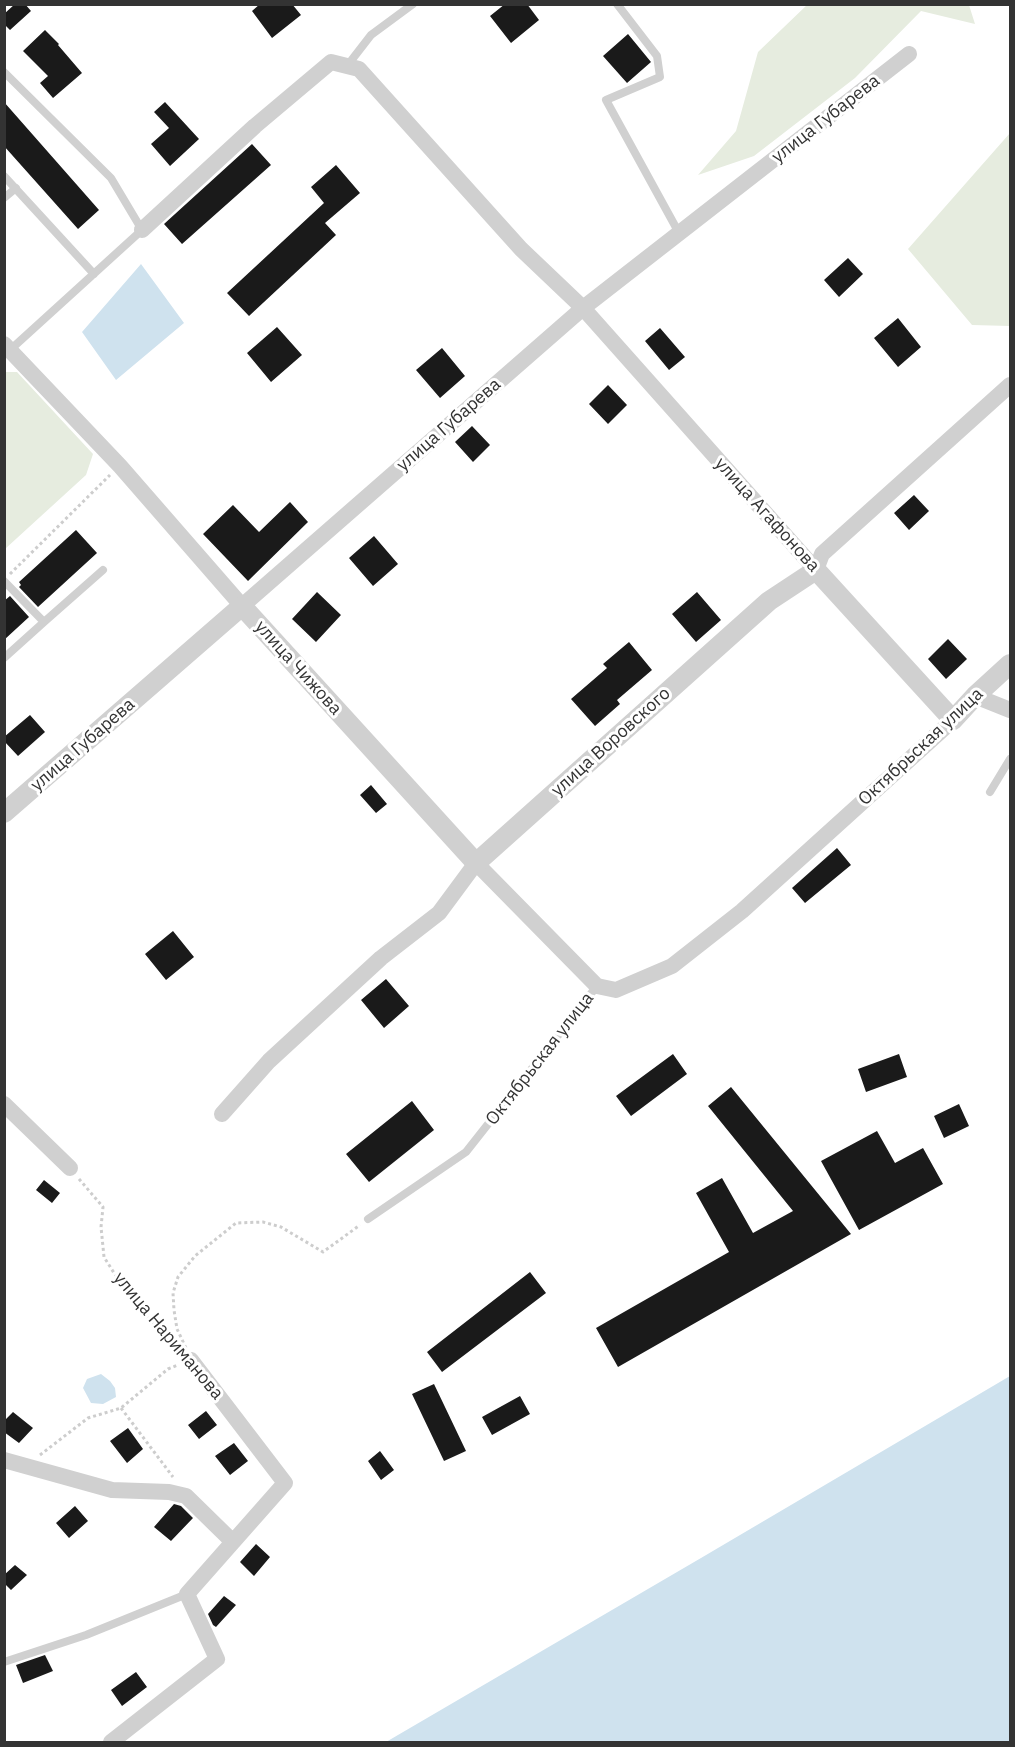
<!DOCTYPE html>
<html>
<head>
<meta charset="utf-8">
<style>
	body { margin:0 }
	#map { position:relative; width:1015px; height:1747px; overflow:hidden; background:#fff; font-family:"IBM Plex Sans",sans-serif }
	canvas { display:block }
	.frame { position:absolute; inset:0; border:6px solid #333; pointer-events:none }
</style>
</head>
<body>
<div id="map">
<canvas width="1015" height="1747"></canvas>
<div class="frame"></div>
</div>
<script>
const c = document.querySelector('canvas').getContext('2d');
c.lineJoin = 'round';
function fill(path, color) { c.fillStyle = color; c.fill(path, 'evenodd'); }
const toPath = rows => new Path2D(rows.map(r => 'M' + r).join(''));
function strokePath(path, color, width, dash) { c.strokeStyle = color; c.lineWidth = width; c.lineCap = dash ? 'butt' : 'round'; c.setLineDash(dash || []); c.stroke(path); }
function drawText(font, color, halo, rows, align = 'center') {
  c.font = font + ' "IBM Plex Sans",sans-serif'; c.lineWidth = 6; c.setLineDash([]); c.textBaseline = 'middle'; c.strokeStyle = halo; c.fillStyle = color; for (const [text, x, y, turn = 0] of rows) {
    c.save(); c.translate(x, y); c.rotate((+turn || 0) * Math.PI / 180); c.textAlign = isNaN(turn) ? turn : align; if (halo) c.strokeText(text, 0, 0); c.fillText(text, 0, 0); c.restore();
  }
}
const green = toPath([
	[808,4,969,5,975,24,921,11,855,78,754,156,698,175,736,131,758,52],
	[1010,133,1010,326,972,325,908,249],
	[5,372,17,372,93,454,86,475,5,549]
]);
const water = toPath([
	[141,264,184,323,116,380,82,332],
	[101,1374,110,1381,115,1388,116,1397,103,1404,91,1403,83,1388,87,1379],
	[1010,1376,1010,1742,386,1742,701,1558]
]);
const building = toPath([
	[15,4,25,4,31,11,10,30,4,24,4,14],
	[260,4,292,4,301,15,272,38,252,11],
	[505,4,527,4,539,20,511,43,490,16],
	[45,30,59,44,58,45,82,73,53,98,40,83,48,76,23,51],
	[628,34,651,62,627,83,603,56],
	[4,102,99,210,78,229,4,146],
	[165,102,199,139,170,166,151,144,169,128,154,112],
	[252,144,271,165,182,244,164,224],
	[336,165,360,193,325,223,336,235,249,316,227,293,324,203,311,187],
	[848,258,863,274,839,297,824,280],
	[898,318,921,347,898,367,874,338],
	[277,327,302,355,271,382,247,353],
	[660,328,685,357,669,370,645,341],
	[442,348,465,376,440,398,416,370],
	[608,385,627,405,608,424,589,404],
	[472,426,490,445,473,462,455,442],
	[914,495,929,511,909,530,894,513],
	[290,502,308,522,248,581,203,534,233,505,259,532],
	[76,530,97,553,38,607,19,587,21,585,19,582],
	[374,536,398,564,373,586,349,558],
	[317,592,341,615,316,642,292,619],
	[697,592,721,620,696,642,672,614],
	[10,596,29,617,4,640,4,601],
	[948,639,967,659,946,679,928,659],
	[629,642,652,670,617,700,620,704,595,726,571,699,607,668,603,664],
	[30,715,45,732,18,756,4,741,4,737],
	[371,785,387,804,376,813,360,795],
	[837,848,851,865,805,903,792,888],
	[173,931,194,957,166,980,145,954],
	[386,979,409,1006,384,1028,361,1000],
	[673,1054,687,1074,631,1116,616,1096],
	[899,1054,907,1077,866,1092,858,1069],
	[731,1087,851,1234,618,1367,596,1328,729,1252,696,1193,722,1178,753,1233,793,1211,708,1106],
	[412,1101,434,1130,369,1182,346,1154],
	[959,1104,969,1126,944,1138,934,1116],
	[877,1131,895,1163,923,1148,943,1184,859,1230,821,1161],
	[44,1180,60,1193,52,1203,36,1190],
	[530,1272,546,1293,442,1372,427,1352],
	[434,1384,466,1451,444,1461,412,1394],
	[520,1396,530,1414,492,1435,482,1417],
	[206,1411,217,1425,199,1439,188,1425],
	[13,1412,33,1428,19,1443,4,1432,4,1421],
	[128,1428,143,1449,127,1463,110,1441],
	[234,1443,248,1461,230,1475,215,1456],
	[380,1451,394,1470,381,1480,368,1461],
	[174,1504,181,1506,193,1518,171,1541,154,1527],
	[75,1506,88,1521,69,1538,56,1523],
	[256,1544,270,1557,254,1576,240,1562],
	[15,1565,27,1575,11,1590,4,1583,4,1575],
	[224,1596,236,1605,216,1627,213,1625,208,1614],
	[45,1655,53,1671,23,1683,16,1665],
	[136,1672,147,1687,122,1706,111,1690]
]);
const path = toPath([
	[10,574,110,475],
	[79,1179,103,1207,101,1227,104,1257,126,1292,149,1319,181,1351],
	[186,1348,177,1329,174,1310,173,1293,178,1277,195,1256,236,1223,263,1222,281,1227,323,1252,360,1225],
	[121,1408,173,1477],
	[40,1455,88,1418,121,1408,168,1369,178,1365]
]);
const service = toPath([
	[617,4,657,56,660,77,606,100,679,233],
	[347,66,371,35,413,4],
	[4,72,111,178,142,230,10,350],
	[4,176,94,274],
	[4,198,16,188],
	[4,581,44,622,4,658],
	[44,622,103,570],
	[990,792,1010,759],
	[368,1219,466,1152,597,986],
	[4,1662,86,1635,187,1594]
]);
const minor = toPath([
	[142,230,255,126,331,62,359,69,521,249,583,308,816,570,822,554,1010,385],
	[4,344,120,466,242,606,583,308,909,54],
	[975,696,1010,710],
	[4,1104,70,1168],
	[222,1114,269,1061,381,958,439,913,476,863,597,986,616,990,672,966,742,911,953,720],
	[4,1460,112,1490,169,1492,186,1496,233,1542],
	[111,1742,217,1659,187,1594,285,1483,191,1360]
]);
const tertiary = toPath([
	[4,813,242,606,476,863,769,601,816,570,953,720,975,696,1010,664]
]);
const streetNames = [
	["улица Губарева",826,119,-38],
	["улица Губарева",449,425,-41],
	["улица Агафонова",767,515,48],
	["улица Чижова",298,668,48],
	["улица Воровского",611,742,-42],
	["улица Губарева",83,745,-41],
	["Октябрьская улица",921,747,-43],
	["Октябрьская улица",540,1059,-52],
	["улица Нариманова",168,1336,50]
];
fill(green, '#e6ecdf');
fill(water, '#cfe2ee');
fill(building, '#1a1a1a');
strokePath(path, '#cdcdcd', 3, [3, 3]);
strokePath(service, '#d0d0d0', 8);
strokePath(minor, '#d0d0d0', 16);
strokePath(tertiary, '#d0d0d0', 20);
drawText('18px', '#333', '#fff', streetNames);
</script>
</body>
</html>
